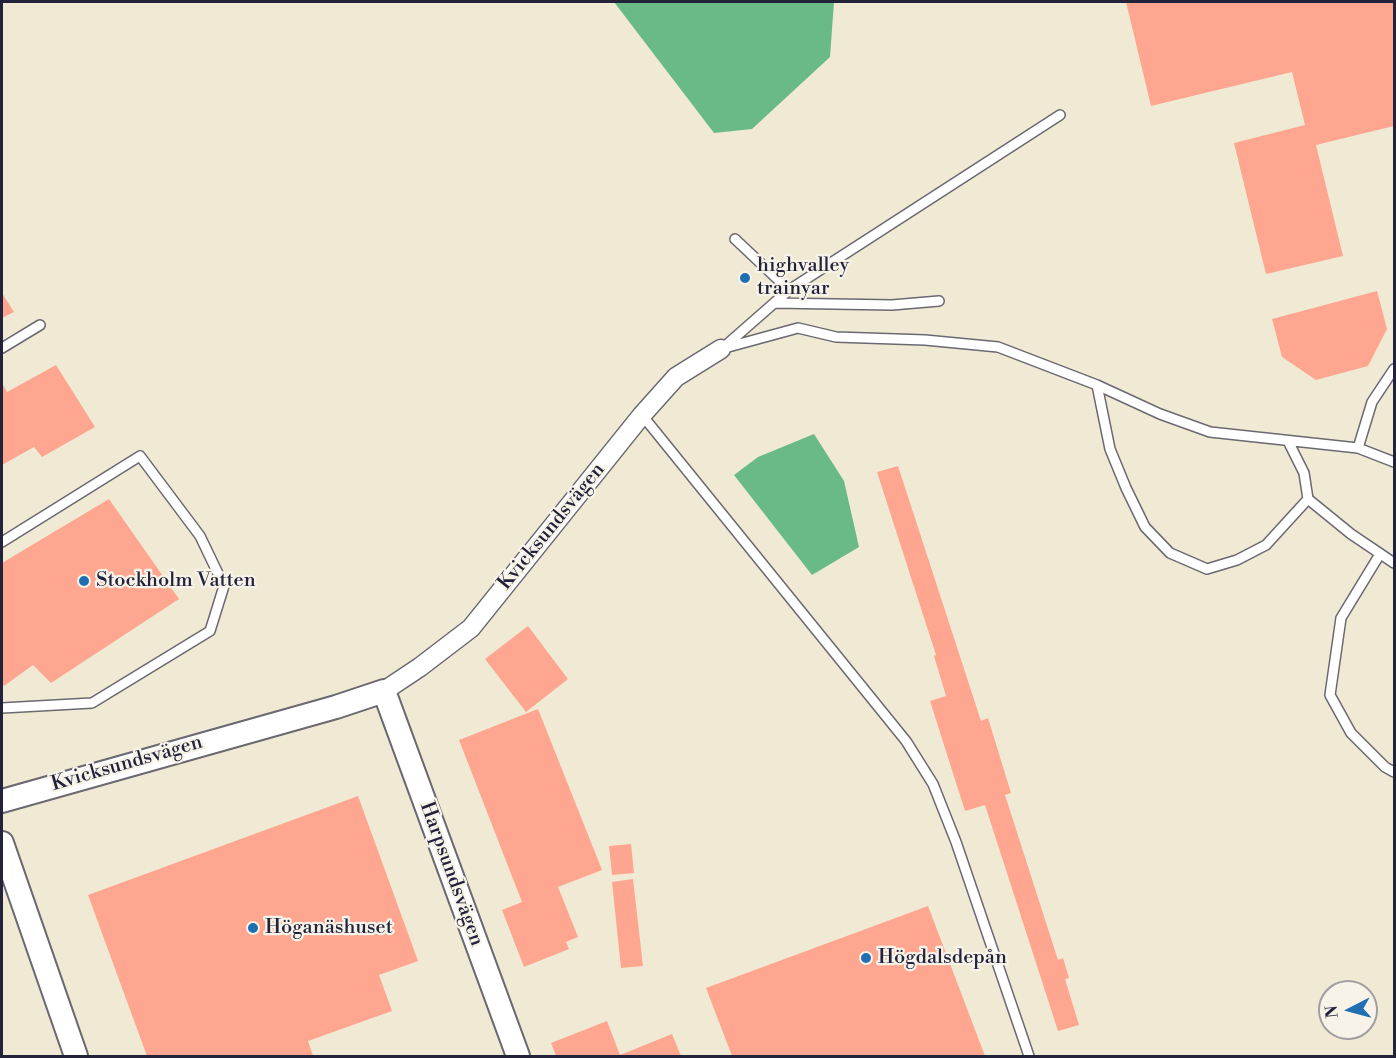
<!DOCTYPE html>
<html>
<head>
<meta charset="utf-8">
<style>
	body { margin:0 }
	#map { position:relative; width:1396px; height:1058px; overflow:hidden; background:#f0ead4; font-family:"Libre Bodoni",serif }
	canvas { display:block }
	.frame { position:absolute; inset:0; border:3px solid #22223b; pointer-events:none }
	.north { position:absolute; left:1318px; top:980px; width:60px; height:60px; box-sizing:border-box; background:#f7f3e8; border:2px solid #a29fa3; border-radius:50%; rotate:264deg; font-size:16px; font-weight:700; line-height:24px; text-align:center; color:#22223b }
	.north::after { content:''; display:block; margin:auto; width:21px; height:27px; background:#1f6fb2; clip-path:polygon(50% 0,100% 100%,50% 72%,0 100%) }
</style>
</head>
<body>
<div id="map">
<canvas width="1396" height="1058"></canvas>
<div class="frame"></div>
<div class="north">N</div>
</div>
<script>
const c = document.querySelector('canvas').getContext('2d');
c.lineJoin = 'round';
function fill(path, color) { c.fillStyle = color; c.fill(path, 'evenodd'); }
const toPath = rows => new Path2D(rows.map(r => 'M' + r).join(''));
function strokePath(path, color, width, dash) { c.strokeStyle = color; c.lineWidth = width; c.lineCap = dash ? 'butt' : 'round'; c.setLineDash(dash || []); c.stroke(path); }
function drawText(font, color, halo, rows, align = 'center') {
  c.font = font + ' "Libre Bodoni",serif'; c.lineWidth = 4.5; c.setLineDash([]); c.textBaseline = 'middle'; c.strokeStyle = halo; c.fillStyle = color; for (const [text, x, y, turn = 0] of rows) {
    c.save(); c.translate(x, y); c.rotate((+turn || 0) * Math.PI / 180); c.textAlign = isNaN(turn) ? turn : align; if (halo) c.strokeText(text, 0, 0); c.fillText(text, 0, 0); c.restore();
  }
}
const forest = toPath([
	[614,2,834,2,830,57,752,129,714,133],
	[814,434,844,481,859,547,812,575,734,475,758,457]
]);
const building = toPath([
	[1126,2,1394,2,1394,126,1316,145,1343,256,1266,274,1234,143,1305,125,1292,72,1151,106],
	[1377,291,1387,329,1368,366,1316,380,1282,357,1272,319],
	[2,293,14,312,2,318],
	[56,365,95,427,42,457,34,447,2,465,2,383,7,392],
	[898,466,981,721,988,718,1011,793,1005,795,1058,960,1063,958,1069,978,1065,979,1079,1025,1058,1031,985,805,965,811,930,701,946,696,934,656,936,655,877,472],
	[109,499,179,599,51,683,33,665,4,686,2,682,2,563],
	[528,626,568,679,526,712,485,659],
	[538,709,602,870,558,887,578,937,566,942,569,949,524,967,502,910,522,902,459,740],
	[358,796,418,961,379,975,392,1011,308,1041,313,1056,147,1056,88,895],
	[631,844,634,873,612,875,609,846],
	[633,879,643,966,621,968,612,882],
	[928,906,985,1056,732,1056,706,988],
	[607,1021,620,1055,672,1034,681,1056,556,1056,551,1043]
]);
const service = toPath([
	[735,239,789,290],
	[775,303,892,305,939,301],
	[724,347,789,290,1060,115],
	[2,348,40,325],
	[721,349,798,328,836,337,925,340,998,347,1097,385,1160,414,1210,432,1358,448,1394,462],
	[1097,385,1110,449,1126,488,1145,527,1170,553,1207,569,1237,560,1266,545,1308,499],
	[642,415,906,741,933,784,956,842,1029,1056],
	[1288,441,1304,473,1308,499,1351,534,1394,563],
	[1358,448,1372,402,1394,369],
	[2,542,140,456,200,536,224,586,210,631,92,703,2,708],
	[1380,554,1341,618,1330,695,1351,733,1385,767,1394,772]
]);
const minor = toPath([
	[384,691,420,667,471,628,642,415,676,377,721,349]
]);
const tertiary = toPath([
	[2,801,336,707,384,691,518,1056],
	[2,843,76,1056]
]);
const markers = [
	[745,278,6,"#1f6fb2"],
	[84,581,6,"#1f6fb2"],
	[253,928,6,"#1f6fb2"],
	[866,958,6,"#1f6fb2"]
];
const poiNames = [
	["highvalley",757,266],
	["trainyar",757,289],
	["Stockholm Vatten",96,581],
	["Höganäshuset",265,928],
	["Högdalsdepån",878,958]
];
const streetNames = [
	["Kvicksundsvägen",552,527,-51],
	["Kvicksundsvägen",127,764,-16],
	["Harpsundsvägen",451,874,70]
];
fill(forest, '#6aba85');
fill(building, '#fea68f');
strokePath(service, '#6a6871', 12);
strokePath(minor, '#6a6871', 21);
strokePath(tertiary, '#6a6871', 26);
strokePath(service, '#fff', 9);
strokePath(minor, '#fff', 18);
strokePath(tertiary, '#fff', 22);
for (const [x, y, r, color] of markers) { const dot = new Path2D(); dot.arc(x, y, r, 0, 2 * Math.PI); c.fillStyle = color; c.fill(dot); strokePath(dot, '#f7f3e8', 2); }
drawText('20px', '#22223b', '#f7f3e8', poiNames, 'left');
drawText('20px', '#22223b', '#f7f3e8', streetNames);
</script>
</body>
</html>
